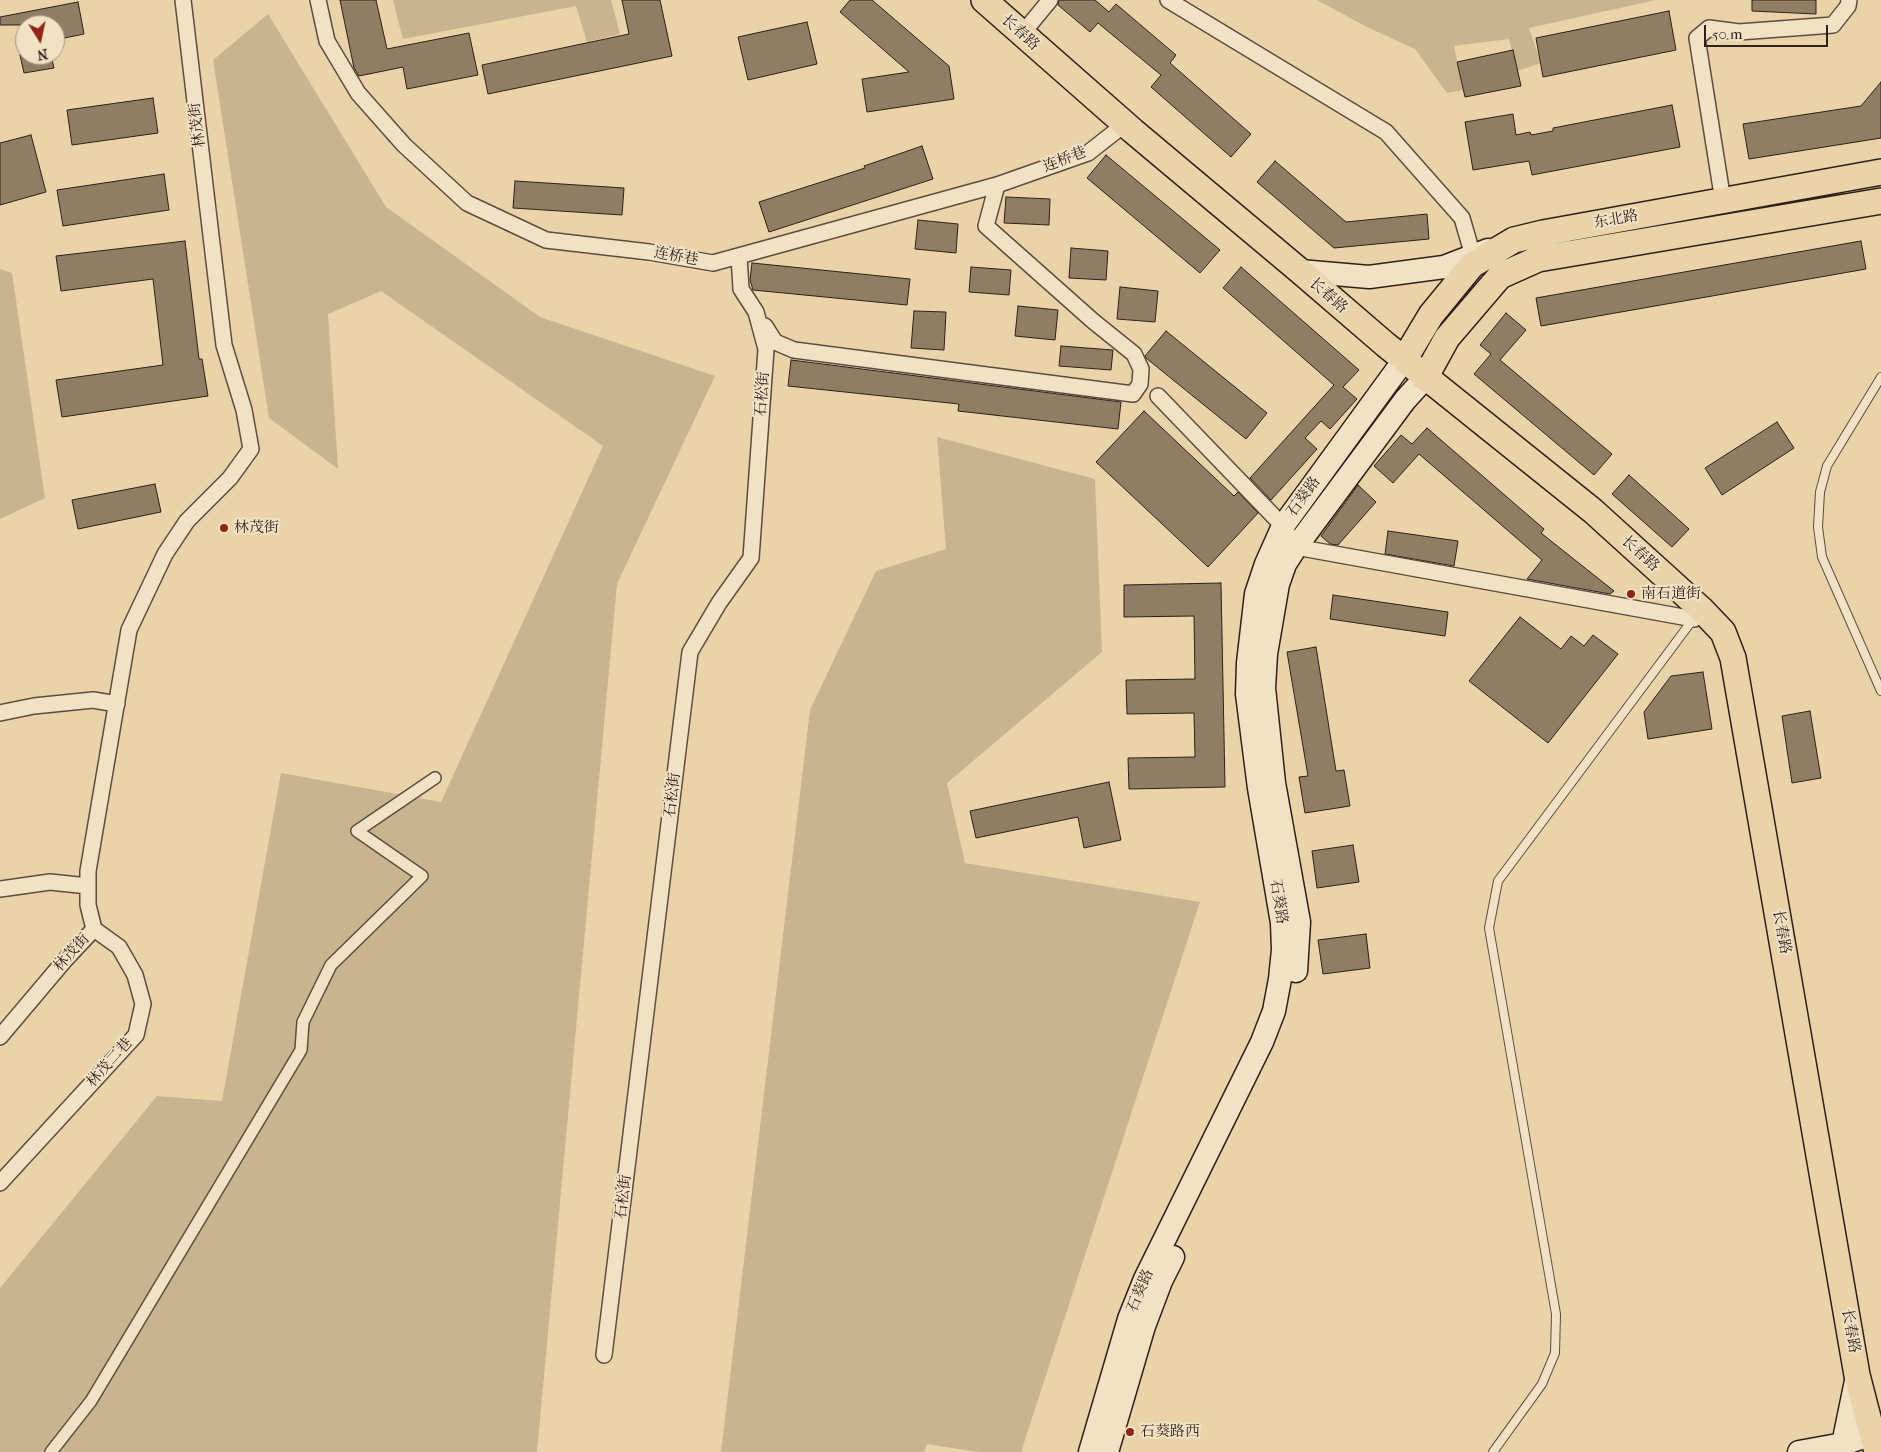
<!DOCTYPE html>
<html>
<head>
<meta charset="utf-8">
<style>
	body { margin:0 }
	#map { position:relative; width:1881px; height:1452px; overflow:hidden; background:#ead3a8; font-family:"IM FELL French Canon",serif }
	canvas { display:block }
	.north { position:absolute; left:15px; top:15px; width:50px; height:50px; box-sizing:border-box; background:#f1e2c6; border:1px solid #a49481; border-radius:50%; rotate:170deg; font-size:14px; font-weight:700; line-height:20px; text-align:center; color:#301f1a }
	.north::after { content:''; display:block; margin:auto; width:18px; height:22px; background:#8f2418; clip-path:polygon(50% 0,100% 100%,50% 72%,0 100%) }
	.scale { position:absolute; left:1704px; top:25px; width:124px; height:22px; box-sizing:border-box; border:2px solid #301f1a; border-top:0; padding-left:6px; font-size:15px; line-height:18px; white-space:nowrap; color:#301f1a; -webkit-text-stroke:4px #f1e2c6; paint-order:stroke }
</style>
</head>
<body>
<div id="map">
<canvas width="1881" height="1452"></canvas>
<div class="north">N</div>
<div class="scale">50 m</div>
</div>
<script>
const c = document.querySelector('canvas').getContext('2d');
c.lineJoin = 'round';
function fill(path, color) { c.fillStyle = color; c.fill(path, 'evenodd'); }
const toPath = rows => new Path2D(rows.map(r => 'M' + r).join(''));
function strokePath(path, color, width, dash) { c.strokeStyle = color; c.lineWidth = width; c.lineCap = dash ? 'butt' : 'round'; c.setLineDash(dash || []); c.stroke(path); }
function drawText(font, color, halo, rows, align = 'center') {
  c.font = font + ' "IM FELL French Canon","Noto Serif SC",serif'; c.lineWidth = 4; c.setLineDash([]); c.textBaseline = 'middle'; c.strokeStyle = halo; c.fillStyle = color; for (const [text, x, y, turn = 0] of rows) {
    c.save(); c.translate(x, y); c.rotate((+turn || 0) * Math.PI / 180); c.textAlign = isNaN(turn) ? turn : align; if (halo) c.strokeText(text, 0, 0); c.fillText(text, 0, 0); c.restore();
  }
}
const green = toPath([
	[393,0,611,0,620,34,587,42,576,6,403,39],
	[1317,0,1656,0,1529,28,1541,63,1517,71,1509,39,1454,46,1463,90,1447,93,1415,49,1367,27],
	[268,14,386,207,540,317,715,376,617,584,537,1452,0,1452,0,1288,157,1096,222,1101,281,773,441,802,603,446,381,291,328,314,338,469,269,418,213,60],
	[0,269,12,273,45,498,0,519],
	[937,437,1095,479,1102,652,947,783,965,863,1200,902,1021,1452,978,1452,927,1444,924,1452,721,1452,810,710,876,571,946,549]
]);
const building = toPath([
	[340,0,376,0,387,49,469,33,478,75,407,89,403,67,359,76,354,68,340,0],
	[622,0,660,0,672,56,488,94,482,65,629,34,622,0],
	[850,0,872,0,949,66,954,99,867,112,862,79,909,72,840,12,850,0],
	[1059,0,1095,0,1109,12,1116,4,1176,55,1170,63,1251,134,1231,157,1151,87,1161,75,1098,23,1090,32,1058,5,1059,0],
	[1752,0,1816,0,1816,14,1752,11,1752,0],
	[78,2,84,34,55,40,55,25,0,25,0,17,78,2],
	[1669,11,1676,50,1543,77,1536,38,1669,11],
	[807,22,817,64,748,80,738,37,807,22],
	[1513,50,1521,86,1465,97,1457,62,1513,50],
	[20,55,51,55,54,68,24,73,20,55],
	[1881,82,1881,138,1749,159,1743,124,1861,106,1881,82],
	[153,98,158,133,72,145,67,110,153,98],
	[1672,105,1680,147,1532,175,1529,161,1473,170,1465,122,1513,114,1516,135,1530,132,1531,135,1553,131,1553,128,1672,105],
	[31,135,46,192,0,205,0,143,31,135],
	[922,146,933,179,769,232,759,202,865,168,864,166,922,146],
	[1106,155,1220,250,1200,273,1087,178,1106,155],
	[1275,161,1346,222,1427,214,1429,239,1334,248,1257,182,1275,161],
	[164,174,169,210,63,226,57,190,164,174],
	[515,181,624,188,622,215,513,208,515,181],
	[1006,197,1050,199,1049,225,1004,223,1006,197],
	[918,220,958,224,956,253,915,249,918,220],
	[185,241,199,359,202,359,208,396,62,417,56,380,163,365,153,279,61,291,56,256,185,241],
	[1861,241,1866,269,1541,326,1536,298,1861,241],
	[1071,248,1108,251,1106,280,1069,278,1071,248],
	[752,263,910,279,907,305,753,290,750,280,752,263],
	[971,267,1011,270,1009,295,969,292,971,267],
	[1241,267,1359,370,1343,387,1357,399,1330,429,1321,421,1305,438,1317,449,1271,500,1250,478,1334,385,1223,288,1241,267],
	[1120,287,1158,291,1155,322,1117,319,1120,287],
	[1018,306,1058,310,1055,340,1015,336,1018,306],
	[914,311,946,312,944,350,911,348,914,311],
	[1506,313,1526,330,1500,360,1612,454,1594,475,1474,374,1491,354,1480,345,1506,313],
	[1166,331,1267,413,1246,439,1146,358,1145,356,1166,331],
	[1061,346,1113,350,1111,370,1059,366,1061,346],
	[791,360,1121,402,1118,429,958,411,959,404,788,386,791,360],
	[1144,411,1234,496,1238,492,1258,513,1208,567,1096,462,1144,411],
	[1777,422,1794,448,1722,495,1705,468,1777,422],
	[1427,428,1544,529,1541,533,1614,591,1610,594,1527,579,1542,560,1419,454,1393,483,1374,466,1401,435,1412,444,1427,428],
	[1629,475,1689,529,1672,547,1612,494,1629,475],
	[155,484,161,512,78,529,72,500,155,484],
	[1358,485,1376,502,1338,545,1330,544,1321,536,1358,485],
	[1388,531,1458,541,1454,566,1385,554,1388,531],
	[1221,583,1225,787,1129,789,1128,758,1195,757,1194,713,1127,714,1126,680,1195,679,1194,616,1124,617,1124,585,1221,583],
	[1333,595,1448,612,1445,636,1330,619,1333,595],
	[1520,617,1561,649,1571,636,1584,646,1593,635,1618,654,1548,743,1469,681,1520,617],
	[1316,647,1336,771,1344,770,1350,806,1305,813,1299,777,1308,776,1287,652,1316,647],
	[1703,672,1712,729,1648,739,1644,712,1671,676,1703,672],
	[1810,711,1821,778,1792,783,1782,716,1810,711],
	[1109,782,1121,840,1084,848,1078,817,976,838,970,811,1109,782],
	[1353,845,1359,882,1317,888,1312,851,1353,845],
	[1366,934,1370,968,1323,974,1318,940,1366,934]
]);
const service = toPath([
	[1881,377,1827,466,1820,492,1818,527,1822,557,1881,691],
	[1493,1452,1542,1384,1555,1353,1556,1314,1489,928,1498,881,1694,618]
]);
const pedestrian = toPath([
	[51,1452,91,1401,301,1050,303,1022,331,965,422,876,357,831,435,778]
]);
const minor = toPath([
	[318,0,327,41,358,93,404,145,467,203,546,240,649,252,713,263,997,185,1088,153,1125,124],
	[1168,0,1386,132,1462,218,1473,256],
	[1022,34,1050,0],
	[1723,201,1697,38,1709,28,1739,32,1833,25,1848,6,1849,0],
	[765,326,775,342,794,350,1133,394,1140,384,1141,369,1134,354,1093,321,986,226,997,185],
	[1158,396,1283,526,1296,547,1694,619],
	[0,713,34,706,93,700,117,704],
	[0,889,50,882,88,886],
	[0,1037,65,960,94,929,88,905,88,871,129,630,165,554,187,521,230,478,251,449,244,410,224,345,183,0],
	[0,1183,136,1035,143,1004,135,975,119,947,94,929],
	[604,1355,690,652,719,603,751,558,766,349,756,312,741,289,739,256]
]);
const secondary = toPath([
	[1300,271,1369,277,1444,267,1488,250],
	[1296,971,1299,922,1274,783,1264,688,1266,654,1278,584,1285,564,1296,547,1405,400,1425,378],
	[1843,1444,1857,1376],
	[1090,1452,1129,1319,1145,1279,1262,1042,1274,1011,1280,979,1283,950,1282,923,1259,788,1247,694,1248,663,1256,594,1266,564,1283,526,1404,360],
	[1107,1452,1144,1326,1161,1281,1173,1257],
	[1799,1452,1843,1444,1872,1434]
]);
const primary = toPath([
	[984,0,1133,131,1300,271,1386,345,1593,511,1701,609,1723,632,1733,658,1857,1375,1877,1452],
	[1404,360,1431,315,1472,265,1514,240,1543,233,1881,172],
	[1425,378,1447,338,1500,276,1538,259,1881,201]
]);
const markers = [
	[224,528,5,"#8f2418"],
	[1631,594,5,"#8f2418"],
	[1130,1432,5,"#8f2418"]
];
const streetNames = [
	["长春路",1020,33,42],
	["林茂街",198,125,-97],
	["连桥巷",1065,160,-21],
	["东北路",1616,220,-10],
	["连桥巷",676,257,10],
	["长春路",1328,296,41],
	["石松街",763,394,-86],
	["石葵路",1304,497,-54],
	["长春路",1640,554,42],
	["石松街",673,795,-83],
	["石葵路",1278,902,81],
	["长春路",1781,932,80],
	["林茂街",72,953,-48],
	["林茂二巷",110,1063,-48],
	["石松街",624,1197,-83],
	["石葵路",1141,1291,-67],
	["长春路",1850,1331,80]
];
const poiNames = [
	["林茂街",234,528],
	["南石道街",1641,594],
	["石葵路西",1140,1432]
];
fill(green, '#cab490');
fill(building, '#917d64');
strokePath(building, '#301f1a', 1);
strokePath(service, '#5e4c3e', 10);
strokePath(pedestrian, '#5e4c3e', 14);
strokePath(minor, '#5e4c3e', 18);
strokePath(secondary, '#301f1a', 25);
strokePath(primary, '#301f1a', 28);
strokePath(service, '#f1e2c6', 8);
strokePath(pedestrian, '#f1e2c6', 11);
strokePath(minor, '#f1e2c6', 15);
strokePath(secondary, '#f1e2c6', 22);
strokePath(primary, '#ead3a8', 25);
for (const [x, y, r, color] of markers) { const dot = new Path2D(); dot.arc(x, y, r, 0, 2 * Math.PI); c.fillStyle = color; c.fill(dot); strokePath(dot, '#f1e2c6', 2); }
drawText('15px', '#301f1a', '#f1e2c6', streetNames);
drawText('15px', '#301f1a', '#f1e2c6', poiNames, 'left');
</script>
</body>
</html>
